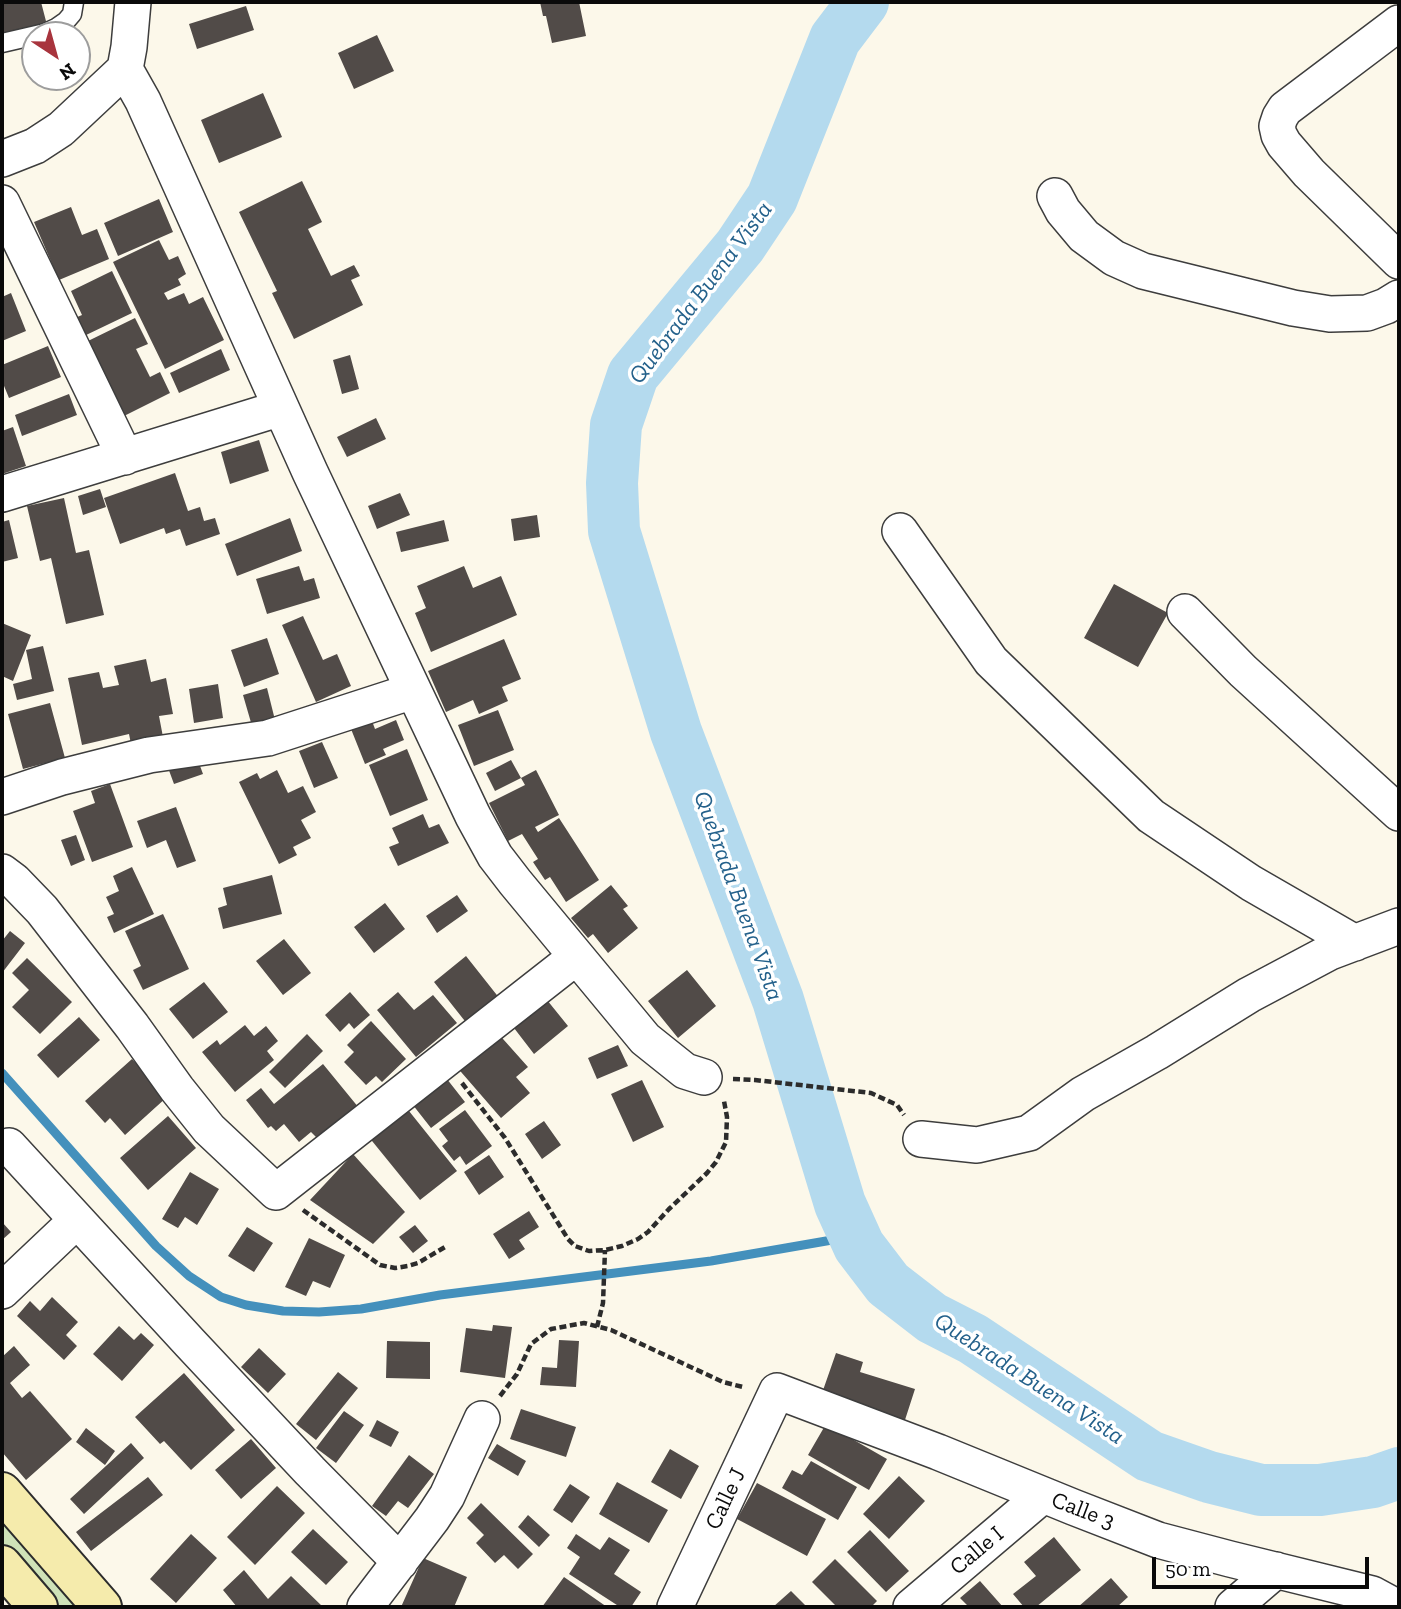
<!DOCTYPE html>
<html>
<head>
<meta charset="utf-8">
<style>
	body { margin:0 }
	#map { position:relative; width:1401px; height:1609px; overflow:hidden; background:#fcf8ea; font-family:"Zilla Slab",serif }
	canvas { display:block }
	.frame { position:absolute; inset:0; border:4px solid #0a0a0a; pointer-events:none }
	.north { position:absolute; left:21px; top:21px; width:70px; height:70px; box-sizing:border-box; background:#fff; border:2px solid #9d9d9d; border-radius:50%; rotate:144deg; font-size:19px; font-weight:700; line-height:28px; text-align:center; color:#0a0a0a }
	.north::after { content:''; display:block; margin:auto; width:24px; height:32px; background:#a8343d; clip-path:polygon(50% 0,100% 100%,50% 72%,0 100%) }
	.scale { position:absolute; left:1152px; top:1557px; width:217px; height:32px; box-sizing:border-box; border:4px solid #0a0a0a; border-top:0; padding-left:9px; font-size:21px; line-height:24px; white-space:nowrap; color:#0a0a0a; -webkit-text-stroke:5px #fff; paint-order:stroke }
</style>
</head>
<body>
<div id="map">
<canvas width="1401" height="1609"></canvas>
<div class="frame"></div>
<div class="north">N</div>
<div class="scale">50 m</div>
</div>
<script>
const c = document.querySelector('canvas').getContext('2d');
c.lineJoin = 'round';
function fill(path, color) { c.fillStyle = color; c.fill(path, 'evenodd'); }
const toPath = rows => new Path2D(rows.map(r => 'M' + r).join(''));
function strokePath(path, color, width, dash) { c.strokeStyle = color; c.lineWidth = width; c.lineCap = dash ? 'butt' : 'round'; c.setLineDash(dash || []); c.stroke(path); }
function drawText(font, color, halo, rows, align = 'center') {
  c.font = font + ' "Zilla Slab",serif'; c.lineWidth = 7; c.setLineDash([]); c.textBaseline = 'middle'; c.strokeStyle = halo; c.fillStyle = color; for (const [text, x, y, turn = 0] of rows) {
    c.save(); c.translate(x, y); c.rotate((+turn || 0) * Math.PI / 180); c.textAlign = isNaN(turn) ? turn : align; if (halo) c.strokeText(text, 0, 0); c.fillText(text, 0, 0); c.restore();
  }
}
const green = toPath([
	[2,1515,82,1607,59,1607,2,1542]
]);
const stream = toPath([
	[2,1073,156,1246,189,1276,221,1297,246,1305,283,1311,319,1312,361,1309,440,1295,711,1261,855,1236]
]);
const river = toPath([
	[863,2,835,39,772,198,740,246,633,375,616,425,612,483,614,531,676,732,778,1000,840,1204,859,1246,888,1284,932,1318,973,1339,1149,1456,1209,1477,1261,1490,1320,1490,1373,1482,1399,1473]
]);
const building = toPath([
	[2,2,41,2,47,25,2,35],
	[540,2,579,2,586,36,552,43,546,16,543,16],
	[246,6,254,30,197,49,189,24],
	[377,35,394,71,354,89,338,53],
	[263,93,282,137,219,163,201,120],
	[302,181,322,222,308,229,331,276,354,265,360,276,351,280,363,305,294,339,272,293,277,291,239,212],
	[159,199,173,232,118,256,104,223],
	[71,207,82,235,97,229,109,259,59,280,34,222],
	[159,240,169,260,178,256,186,274,178,279,181,285,164,293,168,300,184,293,189,304,203,297,224,340,165,369,113,262],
	[112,271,132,313,84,336,75,318,82,315,71,291],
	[11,293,26,331,2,341,2,297],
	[135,318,148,344,136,349,150,377,160,372,170,393,124,416,88,341],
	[48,346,61,377,9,398,2,381,2,365],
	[221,349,230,370,179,393,170,373],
	[350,355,359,389,342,394,333,360],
	[69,394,77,415,22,436,15,415],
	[376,418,386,439,347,457,337,437],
	[13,427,26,466,2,474,2,431],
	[259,440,269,471,230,484,221,452],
	[175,473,188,511,200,507,204,521,215,518,220,534,186,546,180,529,166,534,164,528,120,544,104,498],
	[100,489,106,507,83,515,78,496],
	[400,493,410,515,377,529,368,506],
	[64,498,76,553,89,550,104,615,66,624,51,558,40,561,27,506],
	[537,515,540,537,514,541,511,519],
	[290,518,302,551,237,576,225,544],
	[9,520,18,558,2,562,2,522],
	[444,520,449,541,401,552,396,532],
	[299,566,304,581,314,578,320,598,267,614,256,579],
	[464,566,473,588,501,576,517,615,431,652,415,613,426,608,417,586],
	[1114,584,1168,613,1138,667,1084,638],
	[303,616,323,660,337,654,351,686,316,702,282,625],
	[2,623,31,635,13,681,2,676],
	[267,638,279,674,244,687,231,650],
	[504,639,521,679,502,687,508,701,479,714,473,700,446,712,428,671],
	[43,646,54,691,17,700,13,684,32,679,26,650],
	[146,659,151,682,166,678,173,714,159,716,163,737,131,744,129,734,82,745,68,678,99,672,103,688,119,685,114,666],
	[218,684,223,718,194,723,189,689],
	[267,688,275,720,252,726,243,695],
	[50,703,65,758,23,769,8,714],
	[498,710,514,750,474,766,458,725],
	[396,720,404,740,383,749,386,755,365,764,351,729,372,721,375,729],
	[322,742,338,778,314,788,299,751],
	[407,749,428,800,390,816,369,765],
	[196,755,203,774,174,784,167,765],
	[511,760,521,778,495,791,486,773],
	[277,770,288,793,303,786,316,812,301,820,311,838,293,847,297,855,279,864,239,782,257,773,260,779],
	[536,770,559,815,535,827,538,832,559,818,599,880,566,902,550,877,545,880,533,862,538,859,522,834,508,841,489,803,525,785,521,778],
	[110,784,133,847,92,862,73,811,95,803,91,791],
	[176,807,196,861,177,868,166,840,147,848,137,821],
	[423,814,429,828,439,824,449,843,398,866,389,847,399,843,392,828],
	[76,835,85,860,71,866,61,840],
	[132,867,154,914,114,933,107,917,114,914,106,897,119,891,113,876],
	[272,875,282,914,223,929,218,908,227,905,223,888],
	[611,885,628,906,623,909,638,928,608,953,593,934,588,938,571,918],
	[457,895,468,911,437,933,426,916],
	[385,903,405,929,374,953,354,927],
	[163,914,189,969,143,990,133,970,141,966,125,931],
	[10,931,25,943,2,973,2,941],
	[284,939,311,973,283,995,256,961],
	[466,956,500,999,468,1025,434,982],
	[27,958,72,1002,40,1034,12,1007,29,990,12,973],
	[687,970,716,1006,678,1038,648,1001],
	[204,982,228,1012,193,1039,169,1009],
	[350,992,370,1015,354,1029,349,1023,340,1032,325,1015],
	[398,992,414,1010,433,995,457,1023,416,1057,377,1010],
	[547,1000,568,1026,534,1054,514,1028],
	[79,1017,100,1040,58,1078,37,1055],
	[371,1021,406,1059,382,1082,376,1076,366,1085,344,1062,354,1052,347,1045],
	[245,1025,254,1036,266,1026,278,1041,267,1051,274,1060,235,1092,202,1052,217,1040,220,1045],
	[495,1030,528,1067,516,1077,530,1093,501,1118,455,1065],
	[307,1034,323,1051,285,1088,269,1072],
	[618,1045,628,1066,597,1079,588,1058],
	[132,1059,167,1097,125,1135,110,1118,105,1123,85,1101],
	[323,1064,359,1108,319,1140,311,1132,299,1142,284,1124,276,1131,271,1126,268,1128,246,1100,261,1088,274,1104],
	[443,1074,465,1102,431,1128,409,1100],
	[642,1080,664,1127,633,1142,611,1094],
	[405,1106,457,1171,420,1200,368,1136],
	[465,1110,492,1146,466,1165,460,1156,454,1161,442,1146,448,1141,439,1129],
	[168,1116,196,1148,148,1190,120,1158],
	[544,1121,561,1145,542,1159,525,1134],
	[353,1154,405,1212,373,1244,310,1200],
	[489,1155,504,1177,479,1195,464,1172],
	[190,1172,219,1189,197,1225,185,1217,178,1228,162,1219],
	[529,1211,539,1227,519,1240,525,1249,509,1259,493,1234],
	[2,1222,11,1232,2,1240],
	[415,1225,428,1241,413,1253,399,1237],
	[247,1227,273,1243,254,1272,228,1256],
	[309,1238,345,1255,330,1288,313,1281,306,1296,285,1287],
	[52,1297,78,1322,66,1335,77,1346,64,1360,17,1316,30,1301,40,1311],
	[493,1325,512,1327,505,1378,460,1372,466,1328,492,1331],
	[119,1326,134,1340,141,1333,154,1345,122,1381,93,1354],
	[559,1340,579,1341,576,1387,540,1385,542,1367,557,1368],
	[387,1341,430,1342,430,1379,386,1378],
	[14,1346,30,1365,10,1383,22,1398,30,1391,72,1439,26,1480,2,1452,2,1357],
	[259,1348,286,1374,268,1393,241,1367],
	[836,1353,863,1362,860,1372,915,1389,904,1423,821,1396],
	[338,1372,358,1388,316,1440,296,1424],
	[184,1373,235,1430,191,1470,164,1441,160,1444,135,1417],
	[521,1409,576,1427,566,1457,510,1439],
	[344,1411,364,1425,336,1463,316,1448],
	[377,1420,399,1432,391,1447,369,1436],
	[826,1424,887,1459,869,1490,808,1455],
	[86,1428,115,1451,105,1465,76,1442],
	[251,1439,276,1468,241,1499,215,1470],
	[131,1443,144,1458,84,1514,70,1499],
	[497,1444,526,1461,518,1476,488,1458],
	[670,1449,699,1466,681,1499,651,1482],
	[409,1455,434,1474,408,1508,398,1501,386,1516,372,1506],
	[811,1461,857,1487,838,1520,782,1488,792,1470,802,1475],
	[899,1476,925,1501,889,1539,863,1514],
	[148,1477,163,1495,91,1551,76,1532],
	[617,1482,668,1510,649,1543,599,1514],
	[757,1483,826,1519,807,1556,737,1519],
	[570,1484,590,1497,572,1523,553,1510],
	[277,1486,305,1513,255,1565,227,1537],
	[481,1503,533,1554,518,1569,504,1555,495,1563,476,1543,484,1535,467,1518],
	[528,1515,550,1535,539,1547,518,1527],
	[313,1529,348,1562,326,1585,291,1552],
	[870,1530,909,1571,886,1592,847,1552],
	[191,1534,217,1558,176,1603,150,1579],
	[576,1534,600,1550,609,1537,630,1550,614,1574,641,1592,631,1607,620,1607,569,1574,580,1557,567,1548],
	[1054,1537,1081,1570,1036,1607,1024,1607,1013,1594,1036,1576,1024,1562],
	[423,1558,467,1577,454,1607,401,1607],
	[835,1559,877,1601,871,1607,837,1607,812,1582],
	[244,1570,268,1599,291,1576,323,1607,237,1607,223,1590],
	[564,1577,607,1607,542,1607],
	[1111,1578,1128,1597,1117,1607,1078,1607],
	[980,1581,1003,1607,969,1607,960,1598],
	[791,1591,807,1607,773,1607]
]);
const path = toPath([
	[733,1079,755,1080,871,1093,897,1105,904,1115],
	[462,1083,505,1138,568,1239,575,1246,589,1251,605,1250,622,1246,638,1239,648,1232,669,1209,707,1173,716,1162,726,1142,727,1117,724,1101],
	[303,1210,380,1265,395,1268,408,1266,418,1263,445,1247],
	[597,1327,603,1303,605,1250],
	[500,1396,517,1374,531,1344,551,1329,584,1323,611,1330,723,1382,743,1387]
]);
const service = toPath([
	[2,43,45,33,56,28,66,21,72,14,74,2]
]);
const minor = toPath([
	[1399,23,1285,109,1280,117,1277,126,1279,135,1284,144,1309,173,1399,261],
	[125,69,143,101,310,472,473,816,495,856,515,882,645,1039,685,1071,704,1077],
	[2,159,35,146,61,129,125,69,129,47,133,2],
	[1055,196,1063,211,1084,236,1114,258,1143,271,1293,308,1330,314,1367,313,1386,306,1399,298],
	[2,203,125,457],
	[2,494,281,408],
	[900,531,991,661,1151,816,1251,883,1355,943],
	[1185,612,1243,671,1399,813],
	[2,797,62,777,149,755,268,738,413,691],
	[2,872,14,881,42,910,132,1026,177,1089,209,1129,276,1192,576,957],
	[921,1139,977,1145,1029,1133,1083,1094,1157,1052,1249,995,1330,952,1399,926],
	[9,1146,190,1343,310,1471,400,1562],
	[2,1291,77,1220],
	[365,1607,432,1519,447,1496,482,1419],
	[675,1607,777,1391,938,1452,1073,1507,1158,1540,1230,1559,1372,1594,1396,1607],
	[911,1607,1043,1495],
	[1233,1607,1276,1570]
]);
const secondary = toPath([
	[2,1492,102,1607],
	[2,1565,38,1607]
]);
const streetNames = [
	["Calle J",726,1499,-65],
	["Calle 3",1083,1511,21],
	["Calle I",977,1551,-40]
];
const waterNames = [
	["Quebrada Buena Vista",701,293,-53],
	["Quebrada Buena Vista",738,896,70],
	["Quebrada Buena Vista",1029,1379,33]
];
fill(green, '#cfe2b8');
strokePath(stream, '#4490bc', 9);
strokePath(river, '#b4daee', 52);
fill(building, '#514b48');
strokePath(service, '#3d3d3d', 21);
strokePath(minor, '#3d3d3d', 38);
strokePath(secondary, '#2c2c2c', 42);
strokePath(path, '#2c2c2c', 4.5, [7, 3.5]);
strokePath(service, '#fff', 18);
strokePath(minor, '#fff', 35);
strokePath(secondary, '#f5ebac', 38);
drawText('23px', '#0a0a0a', '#fff', streetNames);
drawText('italic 24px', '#24618b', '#fff', waterNames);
</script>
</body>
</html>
